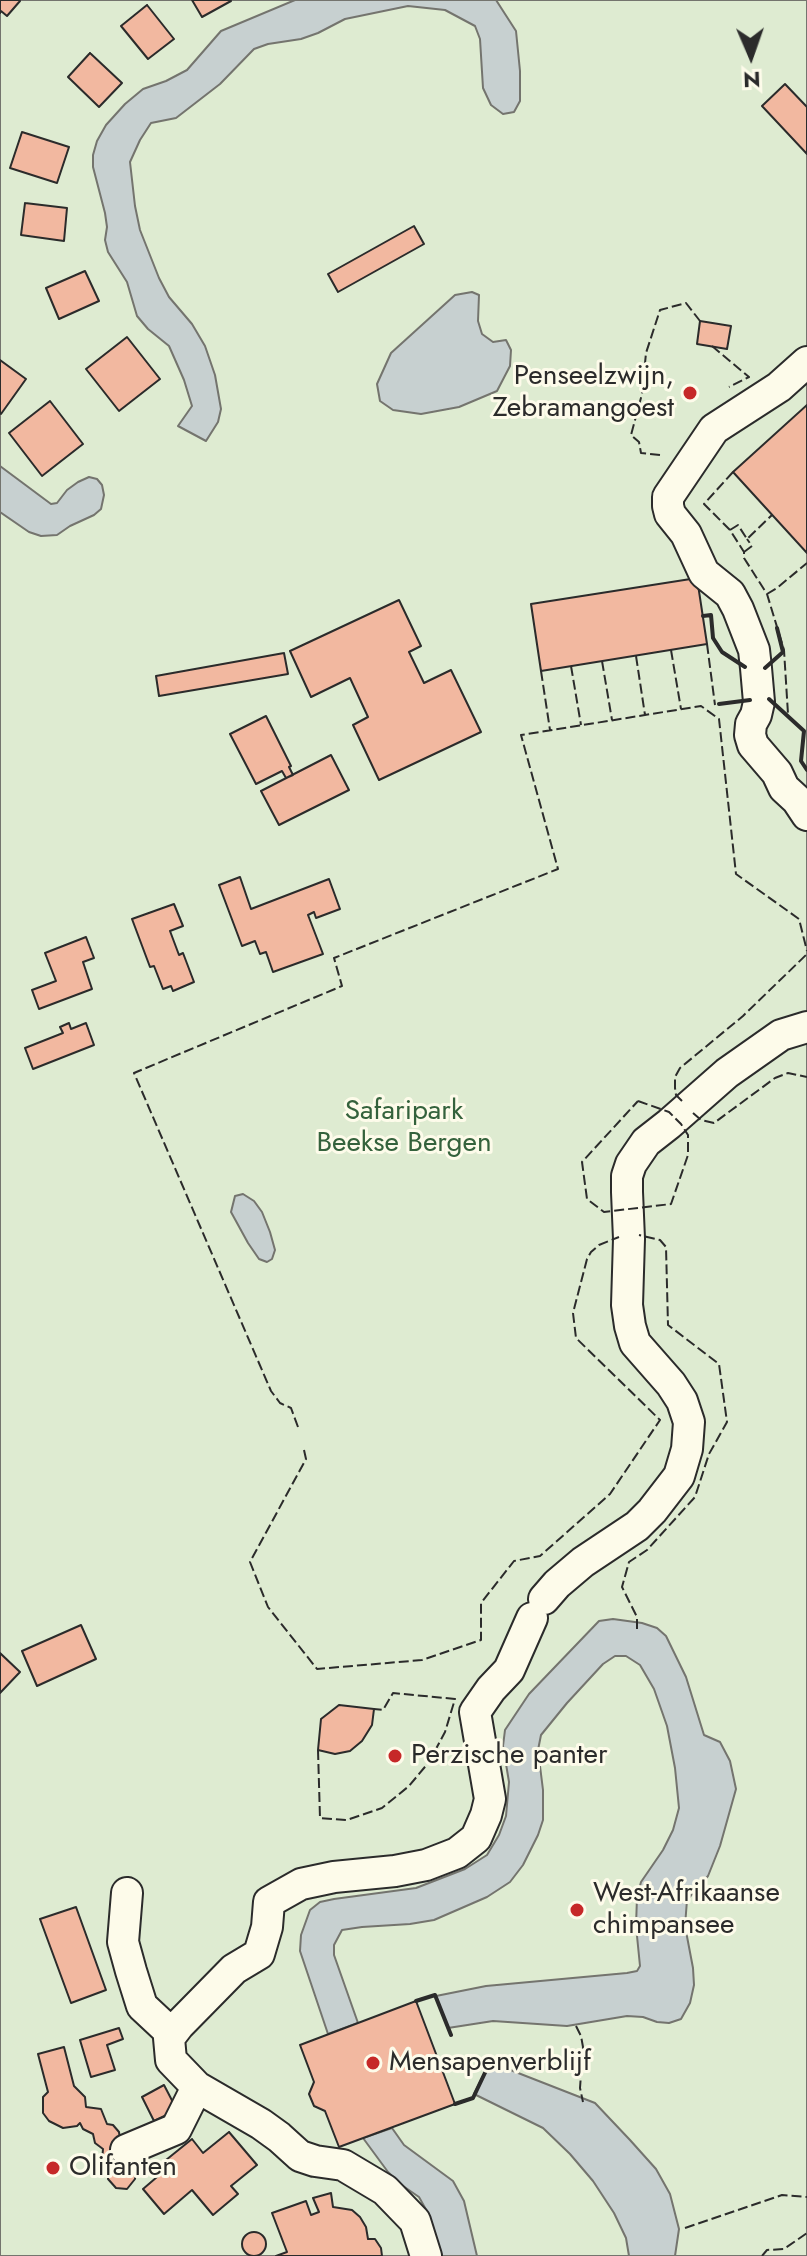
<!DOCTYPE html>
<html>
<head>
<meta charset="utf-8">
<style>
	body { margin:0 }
	#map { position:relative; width:807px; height:2256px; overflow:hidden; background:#fdfbea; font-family:Jost,sans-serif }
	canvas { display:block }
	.north { position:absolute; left:711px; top:16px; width:80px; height:80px; -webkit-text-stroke:6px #fdfbea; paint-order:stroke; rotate:178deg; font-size:22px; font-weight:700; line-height:32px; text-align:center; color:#2b2b2b }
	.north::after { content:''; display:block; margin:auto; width:28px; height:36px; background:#2b2b2b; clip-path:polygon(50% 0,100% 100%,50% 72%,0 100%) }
</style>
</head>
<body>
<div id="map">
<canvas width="807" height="2256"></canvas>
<div class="north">N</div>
</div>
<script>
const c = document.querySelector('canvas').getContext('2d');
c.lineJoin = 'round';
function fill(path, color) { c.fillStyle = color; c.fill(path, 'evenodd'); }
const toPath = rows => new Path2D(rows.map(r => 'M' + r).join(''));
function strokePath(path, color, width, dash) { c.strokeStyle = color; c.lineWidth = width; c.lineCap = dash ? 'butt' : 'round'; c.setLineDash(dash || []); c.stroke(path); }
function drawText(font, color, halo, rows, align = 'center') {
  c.font = font + ' Jost,sans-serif'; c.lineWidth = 6; c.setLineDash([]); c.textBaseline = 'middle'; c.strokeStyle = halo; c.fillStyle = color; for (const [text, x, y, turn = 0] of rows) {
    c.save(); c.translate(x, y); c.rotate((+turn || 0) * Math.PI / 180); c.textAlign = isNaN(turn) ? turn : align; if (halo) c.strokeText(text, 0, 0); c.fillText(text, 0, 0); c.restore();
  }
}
const green = toPath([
	[0,0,807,0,807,2256,0,2256,0,0]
]);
const water = toPath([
	[295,0,496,0,516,31,520,71,520,101,514,112,503,114,491,105,483,88,480,39,475,26,445,10,408,6,345,19,318,33,301,39,268,44,254,49,220,84,176,118,151,123,140,140,130,162,135,206,140,230,159,278,169,297,192,324,205,346,215,375,221,409,218,422,206,441,178,426,192,406,184,380,169,346,148,329,137,316,127,282,108,252,105,240,107,227,105,213,93,167,93,155,97,141,106,125,125,104,143,89,166,81,187,70,221,31,295,0],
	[472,292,479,295,478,321,482,334,493,342,506,340,511,350,510,366,497,391,459,407,421,414,393,410,380,401,377,384,391,353,455,295,472,292],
	[0,466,51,504,57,503,67,490,78,482,89,477,97,479,102,485,104,495,101,509,94,515,70,526,57,535,41,536,29,532,0,512,0,466],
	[243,1194,254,1201,262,1212,270,1232,275,1250,272,1259,267,1262,259,1259,248,1243,231,1212,235,1196,243,1194],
	[613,1619,642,1623,657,1628,666,1636,686,1677,704,1735,720,1742,730,1761,736,1789,720,1846,708,1876,687,1900,685,1926,693,1968,694,1985,690,2003,681,2019,669,2023,657,2022,643,2017,627,2016,567,2026,493,2021,448,2028,436,1996,486,1986,627,1973,637,1971,640,1966,636,1926,637,1897,641,1882,663,1850,673,1830,679,1808,675,1768,667,1726,654,1689,640,1665,626,1656,615,1656,603,1664,567,1703,541,1735,538,1750,543,1790,543,1820,538,1835,523,1865,510,1882,487,1897,434,1920,410,1924,362,1927,342,1930,334,1945,334,1955,358,2023,328,2034,300,1951,301,1935,310,1910,320,1902,334,1899,416,1888,465,1869,487,1855,499,1835,506,1816,509,1782,503,1746,505,1730,529,1694,599,1621,613,1619],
	[490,2062,595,2103,630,2140,656,2169,670,2194,679,2229,675,2256,629,2256,626,2238,614,2213,593,2181,570,2154,543,2128,474,2094,490,2062],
	[392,2128,404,2145,453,2181,464,2201,477,2256,439,2256,429,2215,419,2197,403,2186,388,2172,363,2138,392,2128]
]);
const building = toPath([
	[0,0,19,0,20,1,7,16,1,11,0,13,0,0],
	[192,0,230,0,231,1,202,17,192,0],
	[147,5,174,39,148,59,121,26,147,5],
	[90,53,122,83,99,107,68,77,90,53],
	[785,84,807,107,807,154,762,106,785,84],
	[22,132,69,147,57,183,10,168,22,132],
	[25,203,67,208,64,241,21,235,25,203],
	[414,226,424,244,338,292,328,274,414,226],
	[85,271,99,301,59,319,46,288,85,271],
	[700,321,731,326,727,349,697,344,700,321],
	[127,337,160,379,119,411,86,369,127,337],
	[0,360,26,379,1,414,0,413,0,360],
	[50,401,83,444,42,476,9,433,50,401],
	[807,405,807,553,733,472,807,405],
	[697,578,707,644,541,671,531,604,697,578],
	[399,600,421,646,409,652,424,683,451,670,481,732,379,780,353,725,368,717,350,678,311,697,290,651,399,600],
	[284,653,288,674,159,696,156,676,284,653],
	[266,716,291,766,289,767,293,775,286,778,282,771,256,784,230,734,266,716],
	[331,755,349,790,279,825,261,791,331,755],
	[240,877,251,909,329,879,340,909,316,918,314,912,308,915,323,954,273,972,266,952,260,954,255,941,242,946,219,885,240,877],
	[174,904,183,926,170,931,179,955,183,953,194,982,173,991,171,986,163,989,154,966,150,967,132,919,174,904],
	[86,937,94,958,83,962,92,989,39,1009,32,990,56,981,45,953,86,937],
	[69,1023,71,1029,86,1023,94,1045,33,1069,25,1048,63,1033,60,1027,69,1023],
	[81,1625,96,1659,37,1686,22,1651,81,1625],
	[0,1653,20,1672,0,1693,0,1653],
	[339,1705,374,1709,372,1725,362,1741,350,1751,335,1754,318,1750,321,1719,339,1705],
	[76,1907,106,1990,71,2003,40,1919,76,1907],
	[416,2001,455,2104,339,2147,325,2111,314,2106,309,2094,314,2082,300,2045,416,2001],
	[119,2028,123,2039,107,2045,115,2070,91,2077,80,2040,119,2028],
	[64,2047,74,2086,85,2097,86,2107,101,2109,107,2124,113,2125,119,2132,120,2139,128,2160,136,2168,135,2179,127,2189,116,2188,108,2179,108,2168,102,2161,103,2149,95,2143,93,2134,83,2129,80,2123,77,2126,63,2128,49,2121,43,2113,43,2097,48,2092,38,2054,64,2047],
	[164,2085,177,2110,154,2121,142,2097,164,2085],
	[229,2132,257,2165,231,2186,238,2194,213,2215,192,2190,164,2214,143,2189,171,2165,166,2160,192,2139,203,2153,229,2132],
	[331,2193,333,2207,352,2210,360,2217,366,2227,368,2239,375,2239,381,2248,382,2256,276,2256,287,2252,272,2213,306,2201,311,2215,319,2212,313,2198,331,2193],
	'242 2244a12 12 0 1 1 24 0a12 12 0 1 1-24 0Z'
]);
const minor = toPath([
	[807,362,779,387,714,429,668,497,668,506,670,514,686,534,704,573,730,594,738,609,754,650,756,668,759,702,756,715,751,724,750,735,753,745,777,773,784,788,797,800,807,815],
	[544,1599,557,1584,583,1562,637,1526,652,1511,679,1476,687,1449,689,1422,682,1401,671,1384,635,1343,630,1326,627,1305,629,1239,627,1192,627,1176,631,1164,646,1142,669,1124,727,1073,781,1035,807,1027],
	[127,1893,123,1942,131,1971,142,2006,172,2034],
	[197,2087,261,2124,279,2137,300,2156,315,2161,343,2165,385,2190,415,2221,426,2256],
	[126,2150,176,2129,197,2087,171,2060,169,2038,179,2025,234,1969,259,1954,267,1927,269,1902,301,1884,334,1877,395,1871,426,1865,457,1853,476,1838,486,1815,490,1799,475,1712,491,1689,509,1670,532,1618]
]);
const fence = toPath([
	[712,346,749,377,729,387],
	[660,455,641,453,639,442,631,435,642,394,646,353,660,310,686,303,700,321],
	[733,472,704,504,730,530,744,552,744,558,767,594,784,650,788,714],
	[730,530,738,525,747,539,772,515],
	[744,552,752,546,747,539],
	[767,594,777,588,807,563],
	[707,644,715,705],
	[671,650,681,709],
	[636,656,645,715],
	[602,661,612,720],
	[571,666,581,725],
	[541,671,550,730],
	[638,1101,669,1112,681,1124,688,1135,688,1155,671,1204,604,1212,587,1199,582,1162,638,1101],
	[682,1101,676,1095,675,1088,675,1077,680,1068,743,1016,807,954],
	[693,1113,701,1120,714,1123,775,1078,788,1073,807,1077],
	[298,1427,291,1408,280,1403,271,1391,134,1073,342,986,334,958,558,869,521,735,701,706,719,719,736,874,799,919,807,951],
	[304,1450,306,1459,250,1562,268,1607,317,1669,422,1660,481,1640,481,1603,514,1561,540,1556,610,1494,660,1420,576,1338,573,1313,587,1259,591,1252,599,1245,619,1237],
	[637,1629,637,1617,622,1587,629,1562,647,1550,695,1497,709,1454,727,1422,719,1364,668,1325,666,1247,660,1240,639,1235],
	[318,1750,320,1818,347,1820,382,1808,409,1786,429,1762,445,1732,455,1699,393,1693,383,1710,374,1709],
	[576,2026,581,2036,583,2047,580,2088,583,2102],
	[685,2228,782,2195,807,2197],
	[762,2256,767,2250,784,2249,807,2233]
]);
const wall = toPath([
	[703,616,711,615,713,638,722,652,745,667],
	[765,668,783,652,777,628],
	[769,699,804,731,801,761,807,770],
	[719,704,750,700],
	[416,2001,435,1995,451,2035],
	[455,2104,473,2098,492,2058]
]);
const markers = [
	[690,393,8,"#c62828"],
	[395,1756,8,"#c62828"],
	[577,1910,8,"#c62828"],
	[373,2063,8,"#c62828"],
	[53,2168,8,"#c62828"]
];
const poiNames = [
	["Penseelzwijn,",674,377,"right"],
	["Zebramangoest",674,409,"right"],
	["Perzische panter",411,1756],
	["West-Afrikaanse",593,1894],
	["chimpansee",593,1926],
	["Mensapenverblijf",389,2063],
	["Olifanten",69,2168]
];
const parkNames = [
	["Safaripark",404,1112],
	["Beekse Bergen",404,1144]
];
fill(green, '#deebd1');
strokePath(green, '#74746e', 2);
fill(water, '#c7d0d0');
strokePath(water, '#74746e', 2);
fill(building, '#f2b8a0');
strokePath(building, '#2b2b2b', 2);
strokePath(minor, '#2b2b2b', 34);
strokePath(minor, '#fdfbea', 30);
strokePath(fence, '#2b2b2b', 2, [10, 4]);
strokePath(wall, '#2b2b2b', 4);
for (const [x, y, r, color] of markers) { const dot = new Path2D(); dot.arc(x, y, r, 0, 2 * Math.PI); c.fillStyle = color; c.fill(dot); strokePath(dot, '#fdfbea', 3); }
drawText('28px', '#2b2b2b', '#fdfbea', poiNames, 'left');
drawText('28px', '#34623c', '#fdfbea', parkNames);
</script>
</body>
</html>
